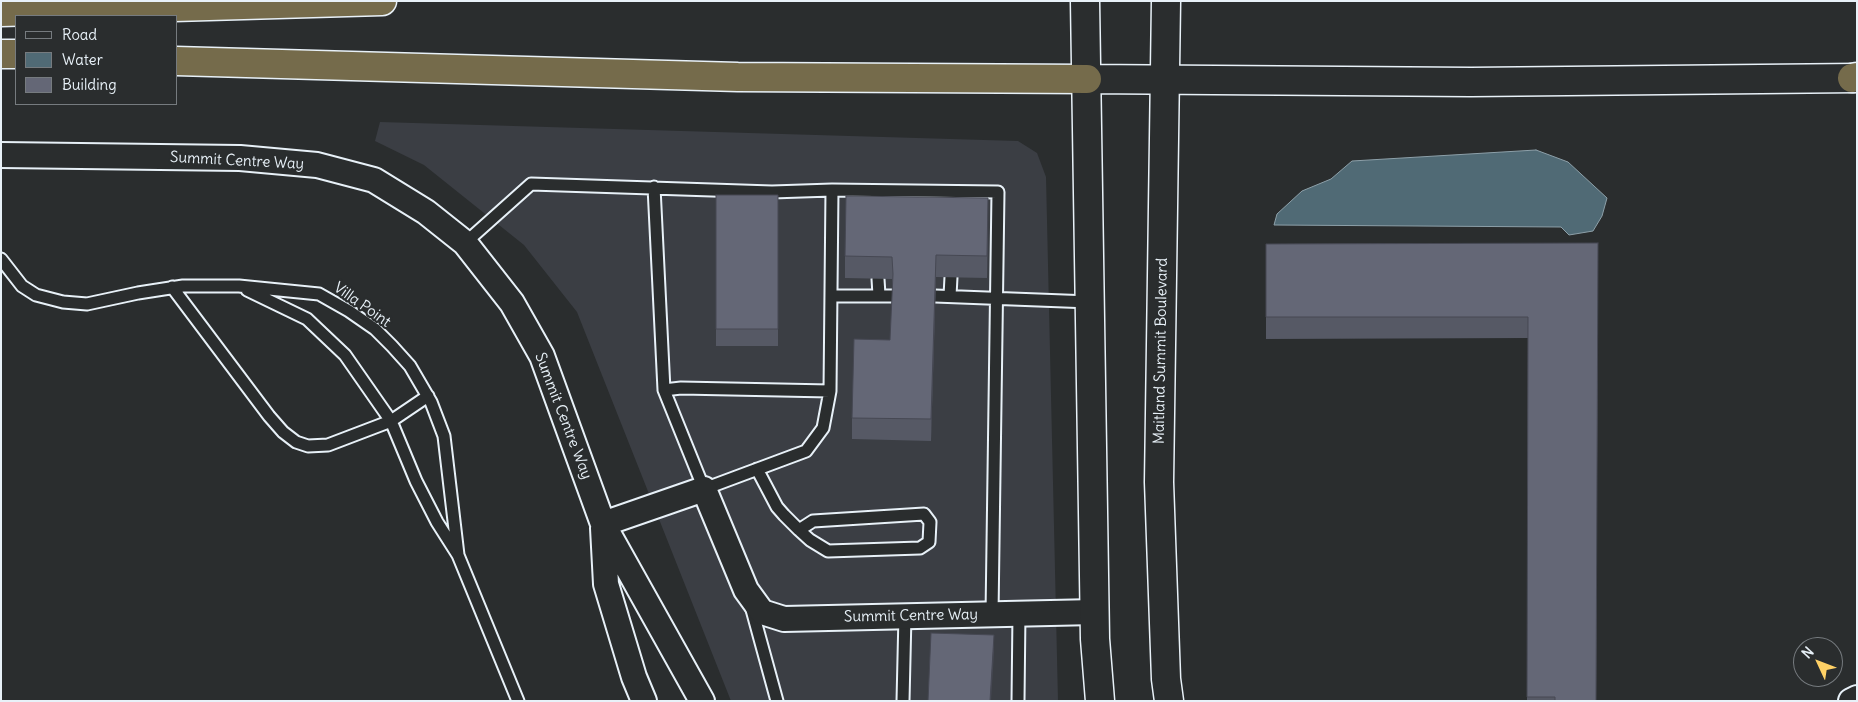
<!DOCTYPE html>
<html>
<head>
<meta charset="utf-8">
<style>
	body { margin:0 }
	#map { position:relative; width:1858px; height:702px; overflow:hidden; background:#2a2d2e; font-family:Delius,sans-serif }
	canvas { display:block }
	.frame { position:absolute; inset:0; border:2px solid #e8f1f8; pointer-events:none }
	.legend { position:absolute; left:15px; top:15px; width:162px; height:90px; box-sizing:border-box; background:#2a2d2e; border:1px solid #767b7f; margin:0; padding:6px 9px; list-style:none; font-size:15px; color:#e8f1f8 }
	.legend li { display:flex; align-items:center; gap:10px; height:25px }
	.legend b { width:25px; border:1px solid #767b7f }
	.north { position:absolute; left:1793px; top:637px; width:50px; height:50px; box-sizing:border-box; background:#2a2d2e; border:1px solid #767b7f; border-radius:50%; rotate:313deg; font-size:14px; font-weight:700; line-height:20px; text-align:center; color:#e8f1f8 }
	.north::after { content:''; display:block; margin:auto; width:18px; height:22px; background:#ffd166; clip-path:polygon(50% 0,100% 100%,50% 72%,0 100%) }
</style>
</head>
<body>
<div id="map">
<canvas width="1858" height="702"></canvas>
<div class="frame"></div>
<ul class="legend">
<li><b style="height:6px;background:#2a2d2e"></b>Road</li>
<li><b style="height:14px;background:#506a75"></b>Water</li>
<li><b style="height:14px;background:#646776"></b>Building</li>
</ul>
<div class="north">N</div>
</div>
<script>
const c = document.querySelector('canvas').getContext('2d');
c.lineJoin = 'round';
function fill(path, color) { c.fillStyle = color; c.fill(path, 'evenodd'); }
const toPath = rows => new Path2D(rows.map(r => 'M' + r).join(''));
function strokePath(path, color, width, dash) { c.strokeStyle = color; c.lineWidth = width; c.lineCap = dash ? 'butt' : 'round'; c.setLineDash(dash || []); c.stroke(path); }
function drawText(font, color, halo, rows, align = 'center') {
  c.font = font + ' Delius,sans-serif'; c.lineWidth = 4.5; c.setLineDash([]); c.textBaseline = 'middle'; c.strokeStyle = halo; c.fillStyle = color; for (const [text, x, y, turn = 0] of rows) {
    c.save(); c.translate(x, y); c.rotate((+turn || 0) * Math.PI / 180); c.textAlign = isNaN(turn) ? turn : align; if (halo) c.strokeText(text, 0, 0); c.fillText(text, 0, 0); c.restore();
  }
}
const built = toPath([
	[380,122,1018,141,1037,153,1046,177,1058,701,731,701,577,312,524,245,424,165,375,141]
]);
const water = toPath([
	[1536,150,1568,162,1607,198,1602,216,1593,231,1569,235,1561,227,1274,225,1277,214,1302,191,1331,179,1352,161,1536,150]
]);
const service = toPath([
	[654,187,664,390,704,489,806,451,823,428,830,391,832,190,998,192,992,614],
	[465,243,531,184,772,192,832,190],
	[1,259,22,286,36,295,63,302,87,304,138,293,183,286,239,286,319,294,349,311,375,329,392,346,410,366,431,402,444,436,458,555],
	[878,279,879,295],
	[172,287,269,416,283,432,296,442,308,446,328,445,391,421,428,396],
	[247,290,307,319,345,355,391,421,416,481,437,522,458,555,518,701],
	[832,296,893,296],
	[935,296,1090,302],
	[950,296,951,277],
	[664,390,681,388,830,391],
	[757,469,777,507,784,515,799,530,810,540,828,551,920,548,929,542,930,522,924,514,813,521,799,530],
	[751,606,777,701],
	[903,701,905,615],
	[1018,701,1019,613]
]);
const minor = toPath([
	[1,155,240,158,317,165,374,180,426,212,465,243,512,303,542,356,603,524,702,701],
	[603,524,704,489,746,590,762,612,784,619,1095,612],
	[603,528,606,584,634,677,644,701],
	[1851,701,1857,698]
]);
const tertiary = toPath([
	[1085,1,1095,639,1100,701],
	[1166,1,1159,482,1166,679,1169,701],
	[1087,79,1471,82,1857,78]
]);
const motorway = toPath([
	[1,12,382,1],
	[1,54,16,54],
	[176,61,738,77,1087,79],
	[1852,78,1857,77]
]);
const wall = toPath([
	[716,195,778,195,778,346,716,346],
	[988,220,987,278,936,277,931,441,852,439,852,418,890,340,893,287,892,279,845,278,845,256],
	[1598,243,1596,701,1527,701,1528,338,1266,339,1266,244]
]);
const shadedWall = toPath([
	[988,198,988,220,987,278,987,256],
	[936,255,936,277,931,441,931,419],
	[994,635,994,653,991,701,990,701]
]);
const building = toPath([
	[716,195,778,195,778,329,716,329,716,195],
	[846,196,988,198,987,256,936,255,931,419,852,418,854,339,890,340,893,274,892,257,845,256,846,196],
	[1598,243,1596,701,1555,701,1555,697,1527,697,1528,317,1266,317,1266,244,1598,243],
	[931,633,994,635,990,701,928,701,931,633]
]);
const streetNames = [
	["Summit Centre Way",237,161,3],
	["Villa Point",362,305,35],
	["Maitland Summit Boulevard",1161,351,-89],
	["Summit Centre Way",563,416,69],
	["Summit Centre Way",911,616,-1]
];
fill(built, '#3b3e44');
fill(water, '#506a75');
strokePath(water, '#8da0a9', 1);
strokePath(service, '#e8f1f8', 15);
strokePath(minor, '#e8f1f8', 28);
strokePath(tertiary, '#e8f1f8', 31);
strokePath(motorway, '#e8f1f8', 31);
strokePath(service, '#2a2d2e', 11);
strokePath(minor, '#2a2d2e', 24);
strokePath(tertiary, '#2a2d2e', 28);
strokePath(motorway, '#756b4b', 28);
fill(wall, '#565965');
fill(shadedWall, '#464853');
fill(building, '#646776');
strokePath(building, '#464853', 1);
drawText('15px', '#e8f1f8', '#2a2d2e', streetNames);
</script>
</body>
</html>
